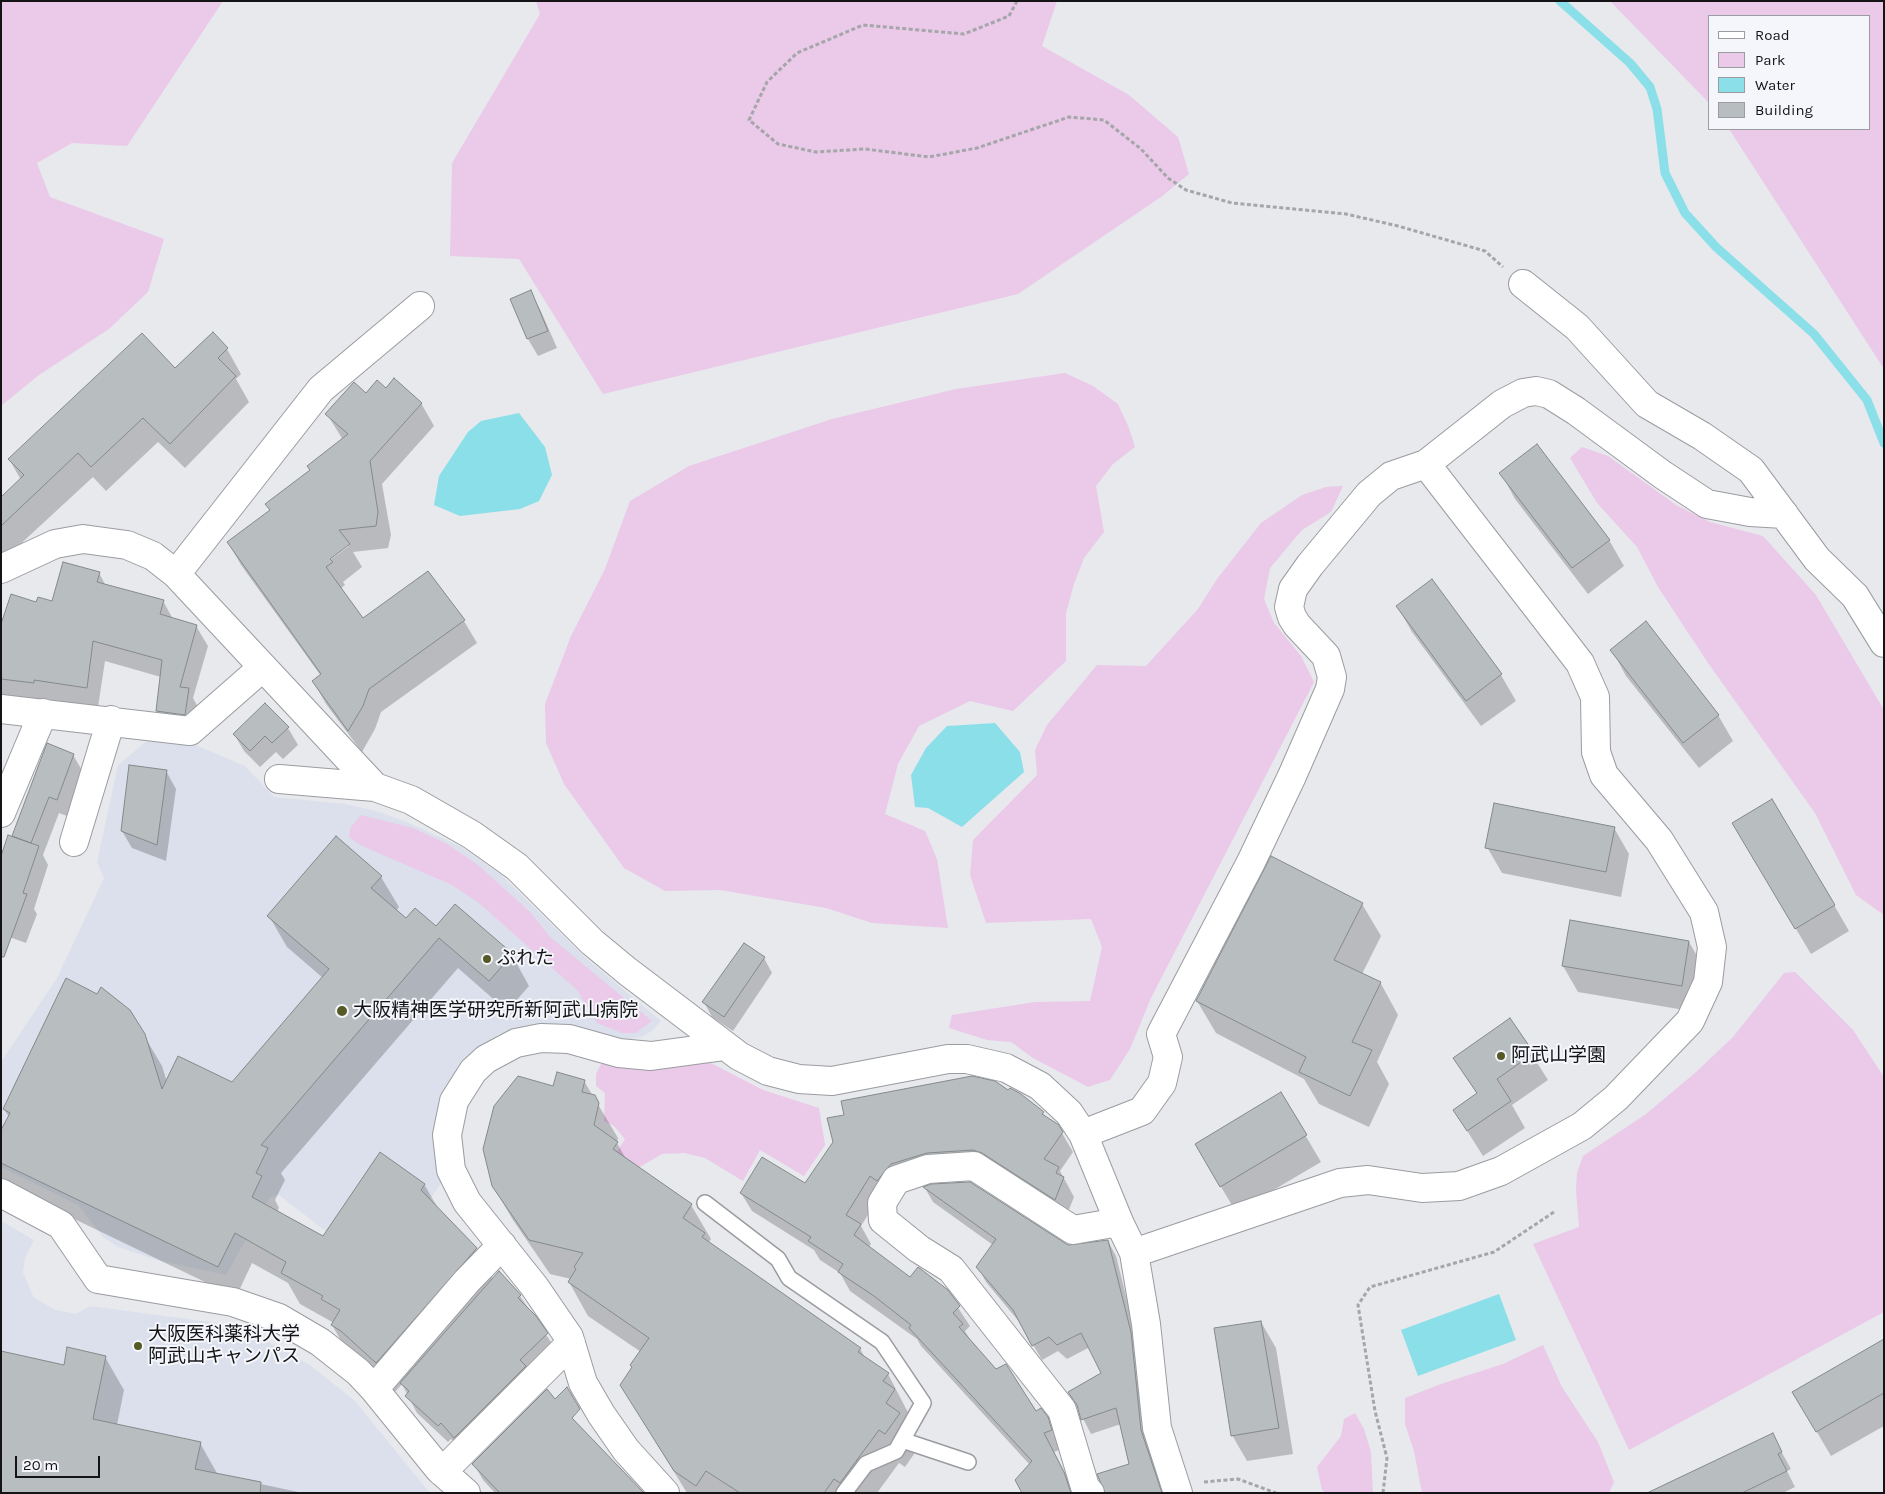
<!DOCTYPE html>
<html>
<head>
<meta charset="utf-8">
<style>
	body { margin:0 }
	#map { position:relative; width:1885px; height:1494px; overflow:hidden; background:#e7e9ed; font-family:Karla,sans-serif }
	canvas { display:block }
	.frame { position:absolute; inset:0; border:2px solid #141416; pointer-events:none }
	.legend { position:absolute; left:1708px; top:15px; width:162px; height:115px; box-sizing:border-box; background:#f4f6fb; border:1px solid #9a9c9f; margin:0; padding:6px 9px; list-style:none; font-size:15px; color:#141416 }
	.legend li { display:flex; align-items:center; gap:10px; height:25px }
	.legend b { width:25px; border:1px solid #9a9c9f }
	.scale { position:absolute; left:15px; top:1456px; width:85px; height:22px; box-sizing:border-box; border:2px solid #141416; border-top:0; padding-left:6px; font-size:15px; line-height:18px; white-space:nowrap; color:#141416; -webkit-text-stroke:4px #f4f6fb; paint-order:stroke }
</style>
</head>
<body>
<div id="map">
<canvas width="1885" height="1494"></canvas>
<div class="frame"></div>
<ul class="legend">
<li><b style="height:6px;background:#fff"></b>Road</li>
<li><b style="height:14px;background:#ebc9e9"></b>Park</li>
<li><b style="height:14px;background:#8adfe9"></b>Water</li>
<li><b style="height:14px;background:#b8bdbf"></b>Building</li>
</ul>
<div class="scale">20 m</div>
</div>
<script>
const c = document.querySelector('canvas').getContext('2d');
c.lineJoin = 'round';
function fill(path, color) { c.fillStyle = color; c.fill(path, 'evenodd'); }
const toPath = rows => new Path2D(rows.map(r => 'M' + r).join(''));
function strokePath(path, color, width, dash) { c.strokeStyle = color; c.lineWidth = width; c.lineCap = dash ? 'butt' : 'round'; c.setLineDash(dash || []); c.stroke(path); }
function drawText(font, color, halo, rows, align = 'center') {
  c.font = font + ' Karla,"Noto Sans JP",sans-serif'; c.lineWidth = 4; c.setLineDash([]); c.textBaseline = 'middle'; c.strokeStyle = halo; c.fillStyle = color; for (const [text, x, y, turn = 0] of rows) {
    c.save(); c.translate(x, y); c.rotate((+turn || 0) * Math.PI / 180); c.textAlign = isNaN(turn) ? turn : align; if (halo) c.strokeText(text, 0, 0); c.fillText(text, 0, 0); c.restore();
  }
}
const built = toPath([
	[153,736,193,744,245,766,274,797,345,804,376,811,407,822,461,847,501,875,587,959,661,1021,652,1031,641,1037,629,1039,614,1037,570,1025,528,1025,498,1035,472,1052,462,1063,445,1089,436,1119,435,1134,443,1180,381,1274,279,1195,270,1197,226,1275,160,1261,118,1247,103,1237,78,1205,1,1167,1,1062,57,978,104,878,97,862,118,765],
	[1,1221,34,1240,25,1258,23,1273,34,1298,56,1310,76,1314,90,1306,240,1326,311,1366,354,1400,430,1493,1,1493]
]);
const green = toPath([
	[1,1,223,1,127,146,72,143,37,163,50,197,164,239,148,292,109,329,39,375,1,406],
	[536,1,1057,1,1042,46,1129,95,1178,137,1189,174,1161,197,1018,294,603,394,519,259,450,256,452,163,540,14],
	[1610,1,1884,1,1884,369,1729,129,1869,129,1869,16,1709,16,1709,103],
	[1065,373,1093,386,1118,404,1129,428,1135,447,1113,464,1096,486,1104,532,1084,558,1074,584,1066,613,1066,661,1013,711,970,701,919,726,898,764,885,814,925,831,937,859,948,928,872,923,826,908,720,890,665,891,624,868,564,784,546,743,545,704,571,636,605,569,630,501,689,466,832,419,956,389],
	[1582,447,1608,456,1676,505,1710,522,1763,536,1816,595,1884,710,1884,915,1856,895,1815,813,1708,663,1658,587,1637,547,1597,503,1570,458],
	[1343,486,1331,512,1302,530,1270,568,1264,599,1274,623,1301,656,1314,682,1151,998,1130,1049,1110,1080,1088,1087,1033,1058,1011,1042,987,1040,949,1028,952,1015,1035,1002,1090,1001,1102,947,1091,919,986,923,970,875,973,840,1037,775,1035,750,1047,725,1097,665,1146,666,1198,609,1217,579,1261,523,1302,495,1326,487],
	[361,815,413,828,447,844,478,865,530,912,550,937,652,1021,636,1033,622,1033,597,1023,577,990,479,903,452,885,360,845,349,837,351,827],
	[1795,972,1853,1030,1884,1077,1884,1312,1629,1450,1533,1244,1579,1227,1576,1190,1577,1173,1583,1156,1646,1114,1695,1073,1733,1037,1784,973],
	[707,1061,763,1090,819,1108,825,1145,804,1176,760,1150,743,1181,705,1158,684,1153,662,1154,624,1176,605,1170,625,1139,614,1126,604,1121,605,1093,596,1086,596,1074,602,1062],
	[1543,1345,1562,1387,1598,1442,1614,1482,1609,1493,1422,1493,1414,1451,1405,1424,1405,1398,1441,1384,1503,1364],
	[1355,1413,1364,1429,1371,1452,1373,1493,1326,1493,1322,1490,1317,1467,1341,1436,1344,1419]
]);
const water = toPath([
	[519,413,545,447,552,475,539,501,520,509,460,516,434,505,439,476,468,432,481,421],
	[995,723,1020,752,1024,772,962,827,928,808,915,807,911,775,926,748,947,726],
	[1499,1294,1516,1340,1418,1376,1401,1330]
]);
const shadow = toPath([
	[530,292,540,309,557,348,538,356,528,339,512,300],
	[227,349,241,374,236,379,249,402,185,468,158,442,106,491,93,477,1,562,1,498,21,480,9,459,175,370],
	[386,389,421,403,434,426,382,484,391,535,388,548,353,552,362,567,343,582,345,585,340,589,363,620,464,621,477,643,381,712,375,729,362,752,326,704,313,681,321,676,241,565,228,542,271,511,343,440,327,414,366,394],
	[349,543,349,546,326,563,325,561],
	[1501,473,1609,540,1624,566,1588,594,1515,499],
	[99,573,106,586,163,601,173,619,196,626,208,646,193,698,199,709,169,731,157,711,161,677,105,661,98,707,45,699,45,702,1,705,1,628,37,604,53,603],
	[1432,581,1501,675,1516,701,1481,726,1412,632,1397,606],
	[1612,650,1718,715,1733,741,1699,768,1626,676],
	[288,728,298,745,283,759,276,752,260,767,244,751,234,734],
	[73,755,83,772,67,816,59,813,43,855,48,865,34,909,37,914,26,943,1,934,16,839,14,836],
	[166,771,176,789,166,861,132,848,122,831],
	[1614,828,1629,854,1621,897,1502,873,1487,847],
	[1748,849,1834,905,1849,931,1811,954],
	[381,877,399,907,396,911,406,920,436,928,512,955,529,986,507,1011,458,968,281,1173,285,1180,275,1200,279,1208,277,1212,323,1237,424,1184,439,1210,476,1249,493,1279,499,1273,520,1296,557,1351,465,1454,451,1439,448,1442,417,1413,402,1384,394,1393,350,1356,332,1325,334,1323,300,1304,288,1283,252,1263,236,1297,8,1187,1,1176,1,1133,9,1117,4,1109,129,1010,162,1066,167,1082,232,1083,323,978,287,947,269,916],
	[1362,904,1381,936,1362,974,1380,982,1398,1015,1377,1062,1389,1084,1369,1127,1319,1104,1304,1079,1216,1033,1197,1001],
	[1689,942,1704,968,1696,1012,1578,992,1563,966],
	[764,958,772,973,733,1031,712,1017,704,1002],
	[1510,1020,1548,1080,1512,1105,1525,1128,1483,1156,1454,1110,1477,1094,1454,1058],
	[584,1081,618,1138,617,1143,626,1159,691,1205,711,1239,709,1242,860,1349,866,1359,888,1374,914,1424,909,1431,919,1447,905,1467,899,1463,877,1493,687,1493,621,1385,641,1352,588,1316,569,1282,571,1279,550,1274,513,1220,493,1186,554,1087],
	[1281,1094,1321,1162,1236,1212,1211,1170],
	[1043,1113,1046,1119,1062,1133,1073,1152,1060,1171,1074,1197,1066,1217,984,1169,881,1194,861,1226,871,1244,868,1248,911,1279,947,1291,970,1326,965,1331,972,1343,1035,1413,1047,1418,1058,1437,1062,1449,1054,1452,1075,1493,1022,1493,1030,1465,921,1346,917,1339,850,1291,840,1273,820,1260,814,1250,752,1211,741,1193,805,1185],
	[925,1188,1067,1247,1108,1241,1116,1256,1139,1348,1164,1493,1106,1493,1131,1464,1121,1424,1091,1434,1070,1393,1103,1374,1090,1347,1067,1359,1058,1351,1042,1360,1021,1324,986,1282,978,1267,993,1245,933,1202],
	[1261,1322,1276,1348,1293,1454,1247,1461,1232,1435],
	[1884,1341,1884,1426,1831,1456,1808,1417],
	[105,1357,124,1390,117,1425,200,1443,218,1475,303,1493,1,1493,65,1366],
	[1772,1435,1791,1469,1787,1471,1795,1487,1783,1493,1668,1493],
	[474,1464,641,1493,495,1493,483,1480]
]);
const stream = toPath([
	[1560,1,1630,63,1650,87,1657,109,1665,173,1685,213,1716,247,1814,334,1867,400,1884,443]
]);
const building = toPath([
	[531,290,548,331,527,339,510,299,531,290],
	[213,332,228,348,218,358,236,376,170,444,143,418,91,467,78,453,1,526,1,497,24,475,8,459,142,333,175,368,213,332],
	[394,378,422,403,370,461,378,512,376,526,339,530,350,544,330,559,333,562,326,567,363,618,428,571,465,620,369,689,363,706,348,731,312,681,321,674,227,542,270,510,265,504,310,470,307,466,348,434,325,414,354,382,366,393,377,380,386,388,394,378],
	[1537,444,1610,540,1572,568,1499,473,1537,444],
	[63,562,100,572,97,582,164,600,160,614,197,625,180,687,189,688,185,715,156,711,162,660,93,641,87,688,34,680,34,683,1,679,1,624,11,594,36,602,38,597,52,601,63,562],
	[1432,579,1502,674,1466,701,1396,606,1432,579],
	[1646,621,1719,715,1683,743,1610,650,1646,621],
	[265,703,289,727,272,743,265,736,250,751,233,734,265,703],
	[47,743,74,754,57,800,49,797,31,843,12,836,47,743],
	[129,765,167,770,157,845,121,831,129,765],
	[1772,799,1835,905,1795,929,1732,823,1772,799],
	[1494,803,1615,827,1606,872,1485,848,1494,803],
	[8,835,39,846,23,893,27,894,4,957,1,957,1,856,8,835],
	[336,836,382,876,371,888,406,918,415,908,436,926,455,904,513,954,489,981,439,938,261,1145,268,1148,256,1173,262,1176,252,1197,323,1236,380,1152,425,1184,421,1190,477,1248,376,1363,341,1331,331,1325,340,1310,321,1299,323,1296,281,1273,286,1262,235,1233,218,1267,1,1163,1,1130,10,1113,3,1109,66,978,97,994,101,987,130,1010,145,1034,162,1089,178,1056,232,1082,329,969,267,916,336,836],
	[1271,856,1363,903,1334,960,1381,982,1352,1042,1372,1050,1350,1096,1299,1072,1306,1057,1196,1001,1271,856],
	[1570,920,1689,941,1682,986,1562,966,1570,920],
	[744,943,765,957,724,1017,702,1002,744,943],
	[1510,1018,1534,1053,1497,1079,1511,1101,1467,1131,1453,1110,1477,1093,1453,1058,1510,1018],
	[557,1072,585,1080,582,1092,595,1095,599,1103,594,1125,618,1142,613,1149,692,1204,683,1218,705,1233,702,1237,861,1348,858,1352,889,1373,883,1381,895,1389,886,1403,900,1413,885,1434,879,1430,840,1483,834,1479,824,1493,740,1493,706,1471,696,1486,674,1471,620,1385,632,1367,630,1365,649,1338,568,1282,576,1269,574,1267,583,1253,529,1240,492,1186,483,1149,494,1106,518,1076,553,1086,557,1072],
	[972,1076,995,1081,1008,1090,1010,1088,1021,1094,1044,1112,1042,1114,1059,1125,1063,1132,1044,1159,1059,1167,1056,1173,1064,1177,1055,1200,982,1153,973,1150,927,1153,891,1164,877,1181,870,1176,846,1215,861,1224,854,1235,910,1277,918,1267,948,1290,960,1306,953,1313,963,1324,959,1327,996,1369,1006,1364,1036,1411,1041,1408,1048,1417,1052,1430,1044,1433,1064,1472,1071,1493,1022,1493,1015,1480,1032,1461,909,1328,911,1325,874,1296,838,1272,843,1264,808,1241,811,1237,740,1193,762,1157,805,1183,833,1142,827,1118,844,1115,841,1101,972,1076],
	[1281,1092,1307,1135,1220,1187,1195,1144,1281,1092],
	[970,1182,1068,1245,1108,1240,1131,1332,1141,1430,1162,1493,1105,1493,1097,1474,1129,1464,1116,1408,1081,1420,1077,1405,1068,1392,1101,1373,1081,1333,1057,1345,1049,1337,1032,1346,1013,1310,976,1267,996,1239,923,1187,931,1184,970,1182],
	[499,1271,521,1295,518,1298,536,1316,548,1333,520,1360,526,1366,454,1438,441,1423,438,1426,405,1396,409,1391,400,1383,499,1271],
	[1261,1321,1279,1428,1231,1436,1214,1328,1261,1321],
	[1884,1339,1884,1393,1816,1432,1792,1392,1884,1339],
	[67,1347,106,1356,93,1419,201,1442,195,1469,261,1482,260,1493,1,1493,1,1351,64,1365,67,1347],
	[567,1387,580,1409,572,1418,644,1493,500,1493,472,1464,547,1389,555,1399,567,1387],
	[1773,1433,1782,1452,1778,1454,1787,1471,1742,1493,1647,1493,1773,1433]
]);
const path = toPath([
	[1017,1,1009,16,964,34,863,25,797,53,767,82,749,120,778,144,816,152,865,149,929,157,977,148,1069,117,1104,120,1141,149,1168,178,1186,190,1232,203,1346,214,1398,226,1485,251,1503,267],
	[1204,1482,1238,1479,1276,1493],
	[1383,1493,1387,1458,1375,1411,1358,1305,1370,1287,1494,1252,1554,1212]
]);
const lane = toPath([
	[705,1203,778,1259,789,1278,882,1342,923,1403,896,1451,866,1464,844,1493],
	[902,1440,968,1462]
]);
const street = toPath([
	[1523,284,1577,327,1647,404,1702,436,1751,470,1817,559,1855,596,1884,643],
	[1,569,55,544,83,539,127,545,153,556,176,574,375,787],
	[176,574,321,389,420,306],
	[1,709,190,731,263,667],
	[279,779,375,787,411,800,472,835,517,867,592,942,627,971,739,1056,768,1071,799,1079,832,1081,948,1059,967,1059,1006,1068,1040,1086,1069,1113,1083,1134,1119,1222,1134,1253,1146,1324,1157,1428,1178,1493],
	[1,813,43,713],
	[74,842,111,720],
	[1083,1134,1142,1111,1162,1083,1168,1057,1161,1034,1251,862,1292,776,1330,689,1332,677,1326,656,1297,625,1292,617,1289,607,1293,589,1310,565,1369,494,1391,476,1426,464,1502,404,1523,393,1536,391,1549,394,1576,411,1663,475,1707,504,1750,512,1784,514],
	[1,1193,61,1225,98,1279,233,1302,279,1318,320,1342,358,1372,374,1389,439,1469,466,1493],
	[1134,1253,1340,1183,1368,1180,1422,1188,1459,1186,1501,1171,1582,1126,1616,1098,1690,1021,1708,982,1712,947,1704,912,1659,840,1604,775,1596,752,1595,697,1580,663,1426,464],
	[374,1389,467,1281,502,1245],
	[442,1472,571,1343],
	[665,1493,626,1450,601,1414,583,1383,569,1337,534,1286,467,1202,451,1170,447,1135,454,1101,473,1071,486,1059,516,1043,541,1038,569,1039,619,1053,651,1056,725,1046],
	[1090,1493,1085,1487,1062,1410,951,1269,919,1249,883,1220,882,1203,896,1180,928,1169,974,1166,1073,1230,1119,1222]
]);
const markers = [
	[487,959,5,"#555a27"],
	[342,1011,6,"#555a27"],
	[1501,1056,5,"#555a27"],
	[138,1346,5,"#555a27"]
];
const poiNames = [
	["ぷれた",497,959],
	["大阪精神医学研究所新阿武山病院",353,1011],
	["阿武山学園",1511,1056],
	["大阪医科薬科大学",148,1335],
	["阿武山キャンパス",148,1357]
];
fill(built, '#dbe0ec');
fill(green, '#ebc9e9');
fill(water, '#8adfe9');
fill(shadow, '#0003');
strokePath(stream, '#8adfe9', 9);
fill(building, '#b8bdbf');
strokePath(building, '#84898b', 1);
strokePath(lane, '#9a9ca0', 18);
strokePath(street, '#9a9ca0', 30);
strokePath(path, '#a4a6a9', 3, [4, 2.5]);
strokePath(lane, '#fff', 15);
strokePath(street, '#fff', 28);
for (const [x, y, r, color] of markers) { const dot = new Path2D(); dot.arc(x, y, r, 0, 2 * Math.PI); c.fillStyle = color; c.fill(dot); strokePath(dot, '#f4f6fb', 2); }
drawText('19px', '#141416', '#f4f6fb', poiNames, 'left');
</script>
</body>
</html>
